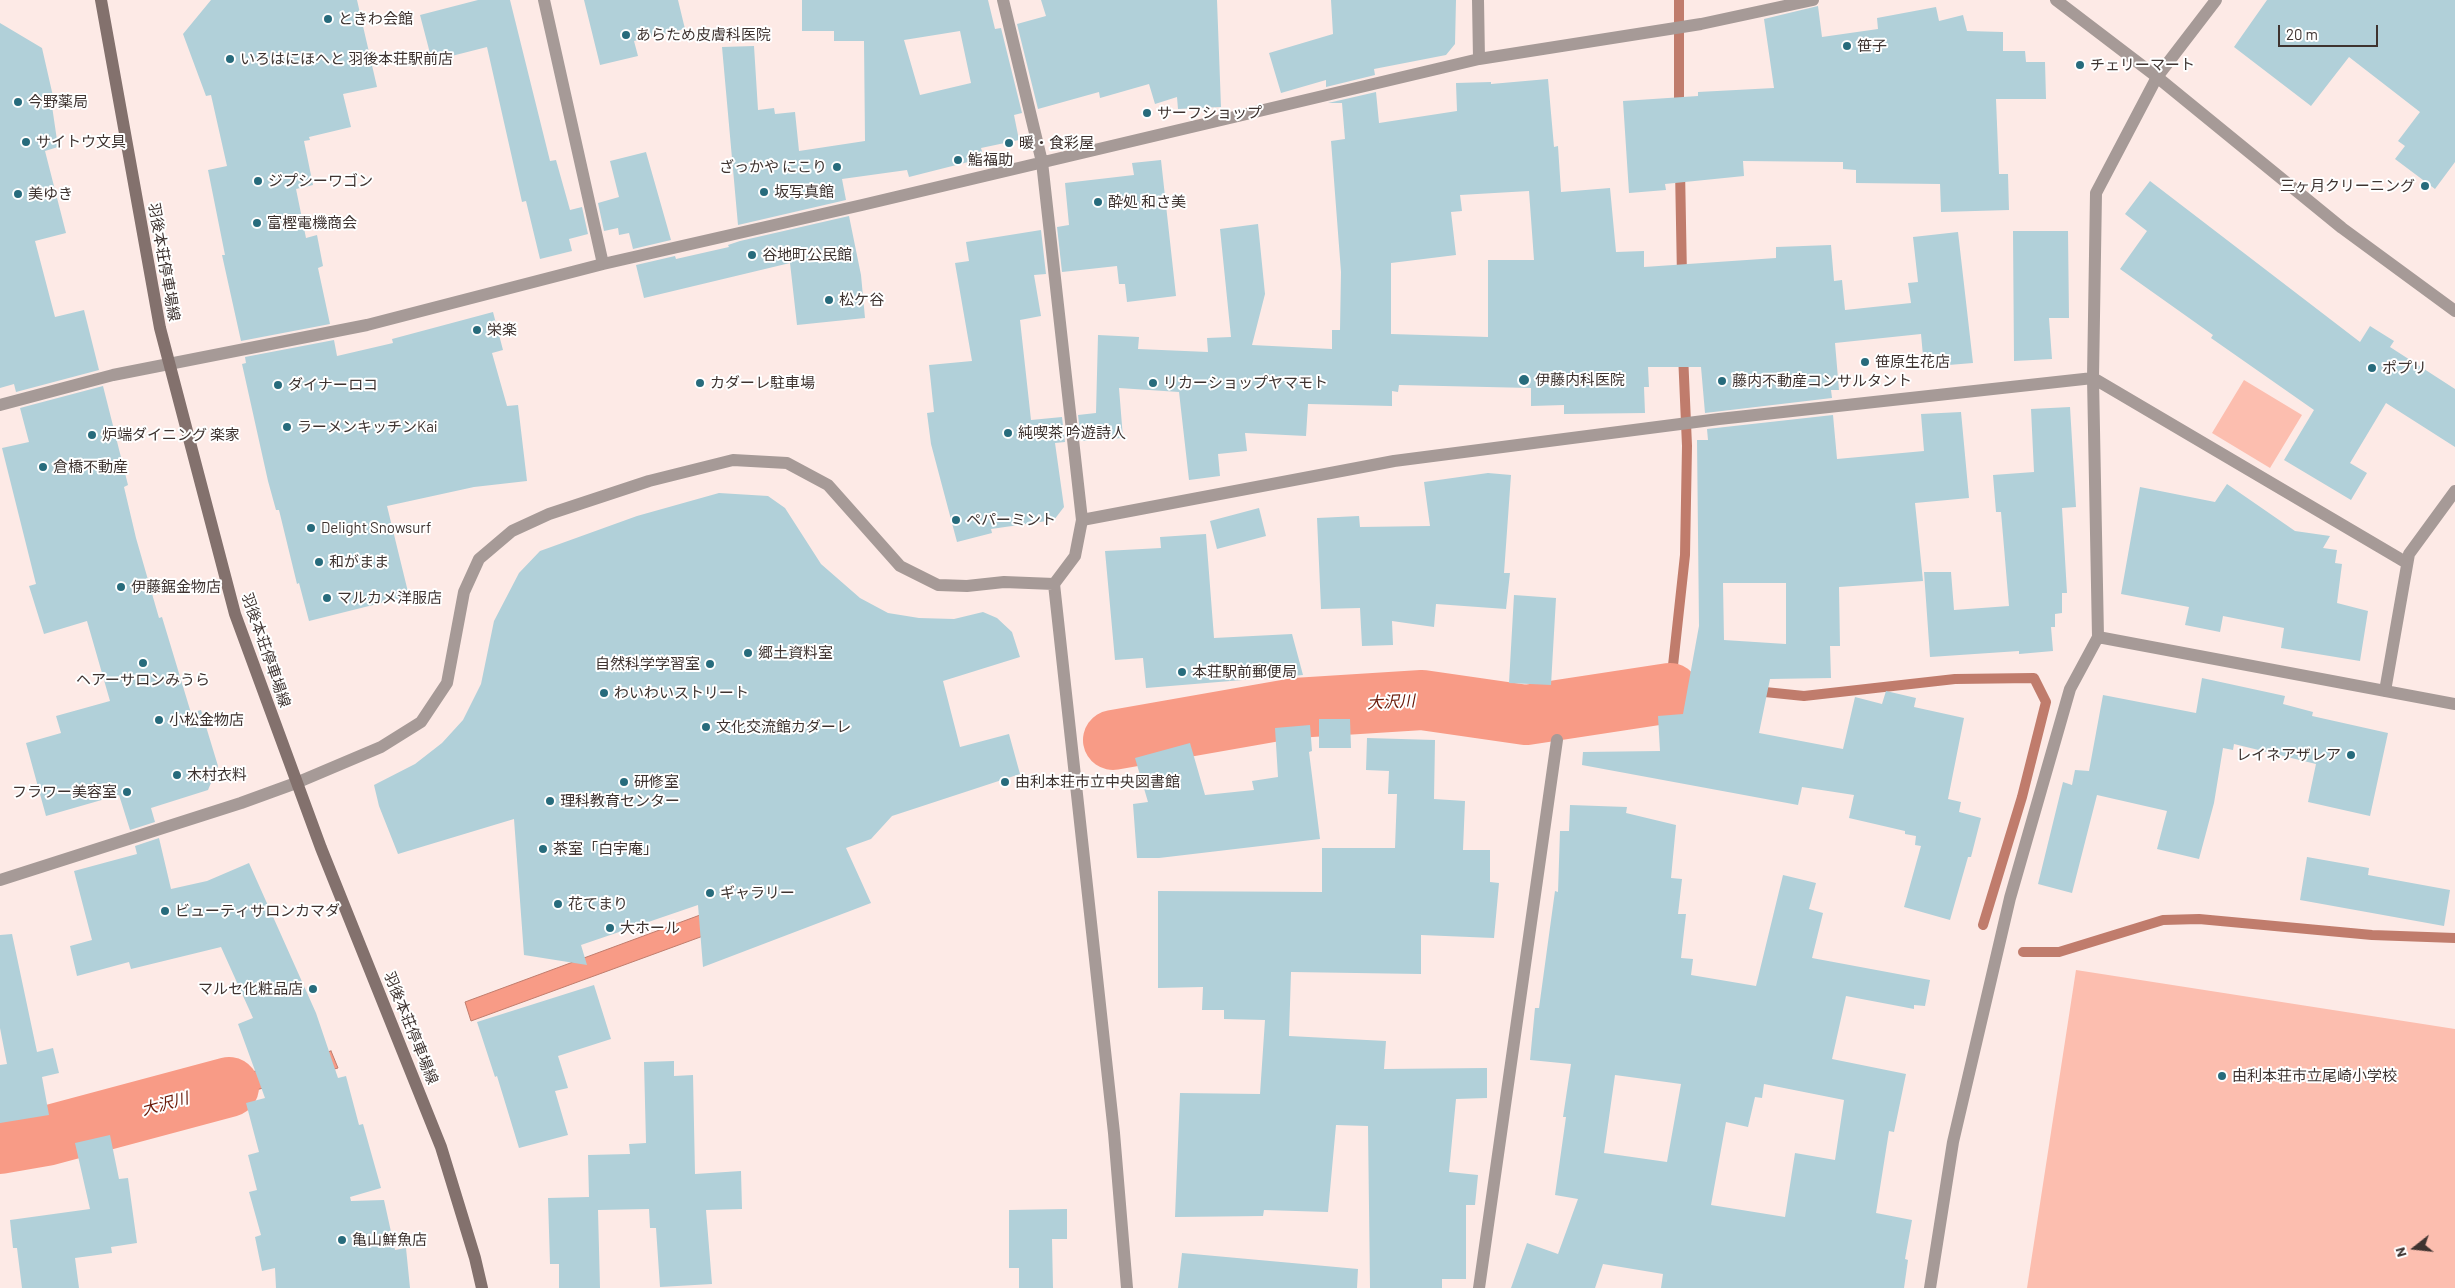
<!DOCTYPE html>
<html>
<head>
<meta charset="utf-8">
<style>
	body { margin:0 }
	#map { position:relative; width:2455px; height:1288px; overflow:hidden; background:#fdeae6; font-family:Barlow,sans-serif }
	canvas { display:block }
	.north { position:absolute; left:2390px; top:1223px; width:50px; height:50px; -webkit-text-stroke:4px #fff; paint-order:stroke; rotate:254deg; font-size:14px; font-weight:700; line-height:20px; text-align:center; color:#3e3330 }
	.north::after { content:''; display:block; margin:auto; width:18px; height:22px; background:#3e3330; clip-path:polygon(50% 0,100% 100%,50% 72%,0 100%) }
	.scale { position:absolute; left:2278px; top:25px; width:100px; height:22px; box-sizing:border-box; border:2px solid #3e3330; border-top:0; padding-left:6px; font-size:15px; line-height:18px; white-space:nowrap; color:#3e3330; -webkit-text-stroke:4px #fff; paint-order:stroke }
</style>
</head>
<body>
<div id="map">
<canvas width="2455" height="1288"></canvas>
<div class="north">N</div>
<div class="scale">20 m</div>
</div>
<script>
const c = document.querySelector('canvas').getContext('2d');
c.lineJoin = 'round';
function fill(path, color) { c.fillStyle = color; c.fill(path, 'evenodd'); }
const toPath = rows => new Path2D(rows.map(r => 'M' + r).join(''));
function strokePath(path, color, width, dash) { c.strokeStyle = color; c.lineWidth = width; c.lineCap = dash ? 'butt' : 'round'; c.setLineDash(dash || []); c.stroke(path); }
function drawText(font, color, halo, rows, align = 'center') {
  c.font = font + ' Barlow,"Noto Sans JP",sans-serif'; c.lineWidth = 4; c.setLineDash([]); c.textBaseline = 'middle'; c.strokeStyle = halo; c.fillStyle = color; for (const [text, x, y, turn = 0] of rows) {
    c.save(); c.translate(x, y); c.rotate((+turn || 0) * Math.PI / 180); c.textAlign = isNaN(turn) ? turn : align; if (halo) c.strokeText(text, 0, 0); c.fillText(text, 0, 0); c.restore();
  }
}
const green = toPath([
	[2244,380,2302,415,2270,468,2212,433],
	[2076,970,2455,1029,2455,1288,2027,1288]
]);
const water = toPath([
	[719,908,725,928,471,1021,465,1002,719,908],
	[331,1051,338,1068,151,1118,146,1100,331,1051],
	[123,1107,129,1124,37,1148,0,1152,0,1135,48,1128,123,1107]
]);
const stream = toPath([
	[1679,0,1679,110],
	[1680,169,1682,277],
	[1683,354,1687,446,1685,555,1670,693,1701,691],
	[1755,691,1804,696,1955,679,2034,678,2046,702,2022,797,1983,925],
	[2023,952,2059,952,2163,920,2199,919,2372,935,2455,938]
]);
const river = toPath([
	[1113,740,1295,708,1422,700,1526,715,1670,693],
	[0,1144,46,1136,229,1087]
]);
const building = toPath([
	[211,0,357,0,377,87,343,94,351,127,309,137,310,140,304,141,313,185,296,189,306,238,317,235,323,266,318,268,330,324,241,341,222,255,225,255,208,170,227,166,211,95,206,96,183,34],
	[478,0,510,0,550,161,556,160,570,210,582,207,588,234,569,239,572,251,540,259,526,201,522,202,487,47,432,61,420,15],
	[584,0,678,0,685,29,634,41,638,56,600,65],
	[802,0,988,0,995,29,1001,28,1022,113,1014,115,1019,140,981,148,984,158,909,177,907,170,842,179,846,200,738,225,722,47,754,46,758,110,774,108,775,114,795,112,799,151,865,141,864,41,834,41,834,31,802,31],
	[960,31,971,83,920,95,904,40],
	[1041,0,1217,0,1221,107,1178,109,1177,97,1155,104,1149,84,1100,98,1099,92,1038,109,1017,24,1046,16],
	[1331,0,1456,0,1455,44,1446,55,1374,69,1375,75,1326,87,1326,80,1281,93,1269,53,1333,34],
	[2267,0,2455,0,2455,162,2435,189,2395,159,2405,146,2398,141,2420,112,2349,57,2311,106,2234,47],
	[1818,6,1822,37,1878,29,1877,18,1936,7,1939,21,1963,15,1967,31,2003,32,2003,51,2025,51,2026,62,2045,62,2046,99,1996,99,1999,174,2008,174,2009,210,1941,212,1940,184,1856,183,1856,170,1843,169,1843,162,1743,161,1744,176,1665,184,1666,190,1629,193,1623,101,1698,96,1698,92,1774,88,1764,19],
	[0,23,42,48,55,105,52,106,58,147,45,151,66,233,35,241,55,317,84,310,99,370,16,392,14,384,0,388],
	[1548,79,1554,147,1558,146,1561,192,1610,188,1616,252,1644,251,1644,267,1776,258,1776,247,1831,245,1834,281,1842,280,1845,310,1911,303,1908,283,1918,282,1913,237,1958,232,1973,363,1924,367,1921,334,1835,343,1839,390,1831,390,1832,398,1705,413,1701,367,1648,367,1649,387,1644,387,1645,413,1564,414,1564,405,1531,406,1531,388,1399,385,1398,392,1392,391,1392,406,1308,404,1306,436,1245,433,1247,451,1218,454,1220,476,1189,480,1179,392,1119,388,1123,438,1081,441,1078,415,1096,413,1098,335,1139,337,1138,349,1208,352,1207,338,1231,337,1220,229,1258,224,1265,294,1252,345,1332,349,1332,330,1340,330,1341,272,1331,141,1345,139,1342,103,1328,103,1376,92,1379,123,1457,111,1456,83,1491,82,1491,84],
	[1529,191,1534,260,1488,260,1488,337,1391,334,1391,263,1456,255,1451,212,1462,211,1460,195],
	[646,152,671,240,633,249,629,233,619,235,618,228,604,231,598,203,619,197,610,161],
	[1161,160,1176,296,1127,302,1125,284,1119,284,1117,266,1062,272,1057,227,1069,225,1065,183,1134,175,1132,163],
	[2150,181,2360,342,2370,326,2394,341,2390,347,2455,389,2455,447,2386,403,2350,463,2367,473,2351,500,2284,460,2314,410,2211,338,2213,335,2120,269,2147,231,2125,214],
	[849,216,861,275,865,318,797,325,790,263,644,298,636,265,675,256,676,259,729,247,728,245,740,241],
	[1041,230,1046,274,1034,275,1041,316,1020,320,1031,420,1062,417,1065,442,1055,443,1064,507,1054,520,991,529,992,533,957,542,931,444,927,413,934,412,929,365,972,361,955,263,969,261,966,242],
	[2013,231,2068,231,2069,318,2049,318,2052,359,2014,361],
	[493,312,503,350,492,353,507,406,518,405,527,481,474,487,387,506,409,596,309,621,299,583,297,584,279,510,276,510,268,481,242,364,246,363,245,357,334,340,337,356,393,343,392,339],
	[103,386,128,485,124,487,136,538,159,618,162,617,191,713,201,710,218,766,208,790,151,808,155,822,130,830,119,795,46,816,26,743,61,733,56,716,110,701,87,621,44,634,29,586,36,584,2,448,29,442,20,408],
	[2070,407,2076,507,2062,508,2067,593,2062,593,2062,613,2055,614,2055,627,2051,627,2053,651,2019,654,2019,651,1930,657,1924,572,1951,572,1954,610,2009,606,2001,512,1996,512,1993,475,2034,472,2031,409],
	[1961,412,1969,498,1915,503,1923,581,1839,587,1840,646,1830,646,1831,678,1770,679,1759,733,1843,749,1855,697,1882,704,1886,691,1916,698,1914,707,1964,718,1948,799,1961,802,1959,812,1981,818,1971,857,1968,857,1950,920,1904,907,1921,846,1915,845,1916,836,1905,834,1905,831,1849,818,1854,795,1802,787,1798,805,1582,765,1583,752,1660,751,1658,716,1683,714,1699,626,1697,440,1708,440,1707,429,1833,415,1837,459,1924,451,1921,414],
	[1723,583,1786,583,1786,644,1724,640],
	[1488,473,1511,475,1504,573,1510,573,1506,609,1436,604,1434,627,1392,621,1393,645,1362,646,1360,608,1321,609,1317,518,1359,516,1360,527,1430,526,1424,482],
	[2227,484,2295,531,2330,536,2323,548,2337,550,2335,563,2342,564,2337,603,2368,611,2360,661,2281,648,2284,628,2223,616,2220,632,2185,625,2189,607,2121,594,2140,487,2215,502],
	[719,493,768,496,785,508,821,564,860,598,888,613,919,618,954,619,983,612,997,618,1012,632,1020,657,943,681,960,747,1009,734,1020,774,892,816,871,839,846,848,871,903,703,967,698,905,581,945,587,965,524,955,514,819,398,854,379,806,374,785,415,764,442,743,463,720,481,684,494,621,519,573,540,551,637,516],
	[1259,508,1266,536,1217,549,1210,521],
	[1206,534,1214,638,1292,634,1303,675,1146,688,1143,658,1115,660,1105,551,1161,548,1160,537],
	[1514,595,1556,598,1551,685,1509,683],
	[2202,678,2285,696,2283,704,2313,712,2312,716,2388,733,2370,816,2308,802,2316,764,2234,744,2233,750,2223,748,2214,803,2199,859,2157,849,2167,811,2097,795,2072,893,2038,884,2063,782,2072,785,2075,770,2089,771,2103,695,2196,713],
	[1319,719,1350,719,1351,748,1319,748],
	[1310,725,1312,751,1309,752,1320,839,1159,858,1137,858,1133,804,1148,802,1135,758,1190,743,1205,795,1254,790,1252,781,1278,777,1275,728],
	[1367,738,1435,740,1434,799,1465,801,1463,850,1490,850,1490,882,1499,883,1494,938,1421,935,1421,974,1291,972,1289,1036,1386,1041,1384,1069,1487,1068,1487,1098,1456,1099,1449,1172,1478,1175,1475,1205,1466,1205,1466,1279,1442,1279,1442,1288,1370,1288,1368,1126,1336,1125,1328,1212,1264,1210,1263,1216,1175,1217,1180,1093,1260,1094,1265,1020,1224,1019,1224,1010,1202,1010,1203,987,1158,988,1158,891,1322,892,1322,848,1395,848,1397,794,1388,794,1389,771,1366,770],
	[1570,805,1627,807,1626,813,1676,825,1671,878,1682,879,1678,914,1686,914,1681,958,1693,959,1691,975,1756,986,1783,875,1816,883,1809,909,1823,913,1812,958,1930,980,1925,1006,1914,1005,1914,1009,1846,996,1832,1059,1906,1074,1894,1132,1889,1131,1876,1213,1912,1220,1905,1259,1908,1260,1904,1288,1661,1288,1663,1274,1603,1264,1595,1288,1511,1288,1527,1243,1558,1254,1578,1199,1555,1195,1566,1117,1563,1117,1571,1064,1530,1060,1535,1008,1539,1008,1555,891,1558,892,1560,831,1569,831],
	[1615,1075,1681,1084,1667,1162,1604,1153],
	[1764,1084,1844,1100,1835,1160,1795,1153,1785,1217,1711,1205,1726,1122,1748,1127,1755,1097,1762,1098],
	[159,838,171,889,207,881,249,863,316,1013,338,1078,346,1076,359,1125,363,1124,381,1188,350,1197,351,1201,384,1200,395,1250,406,1248,410,1288,276,1288,275,1268,262,1271,255,1237,261,1235,249,1192,257,1190,248,1155,259,1152,246,1103,265,1098,238,1024,253,1018,221,947,131,969,129,962,77,976,70,946,92,940,74,871,137,854,135,846],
	[2307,857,2369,868,2368,875,2450,890,2444,926,2300,900],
	[12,934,37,1052,53,1048,59,1073,42,1077,49,1115,0,1123,0,1065,7,1064,0,1028,0,935],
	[594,985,611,1039,558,1056,568,1088,555,1091,568,1135,519,1148,497,1076,495,1077,477,1022],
	[674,1061,674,1076,693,1075,695,1174,741,1171,742,1209,706,1210,712,1284,660,1287,656,1228,650,1228,649,1209,598,1210,600,1288,559,1288,559,1264,550,1264,548,1198,589,1197,588,1155,630,1154,629,1144,646,1143,644,1062],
	[110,1135,119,1179,128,1178,137,1243,111,1247,112,1253,75,1258,79,1288,22,1288,17,1248,13,1248,10,1220,90,1209,75,1143],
	[1067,1209,1067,1239,1052,1239,1053,1288,1019,1288,1019,1268,1009,1268,1009,1210],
	[1182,1253,1358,1269,1357,1288,1178,1288]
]);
const minor = toPath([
	[544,0,603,264],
	[1003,0,1042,162,1082,520,1075,556,1054,584],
	[1478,0,1479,59],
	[0,405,113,375,367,325,603,264,862,205,1479,59,1701,24,1813,0],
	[1082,520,1394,461,1719,419,2093,378,2407,563],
	[2098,637,2455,704],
	[2385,691,2409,554,2455,491],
	[0,880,241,803,296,783],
	[1479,1288,1557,740],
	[1930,1288,1953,1142,2010,898,2070,689,2098,637,2093,378,2096,193,2157,77,2216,0]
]);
const tertiary = toPath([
	[2056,0,2157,77,2342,228,2455,311],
	[296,783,381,747,421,722,447,683,464,592,479,559,512,531,549,514,649,481,733,460,787,463,828,485,900,566,938,585,967,586,1004,582,1054,584,1114,1133,1127,1288]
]);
const secondary = toPath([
	[101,0,160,328,235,614,321,848,441,1147,475,1258,482,1288]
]);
const markers = [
	[328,19,5,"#276b7c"],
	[626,35,5,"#276b7c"],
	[1847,46,5,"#276b7c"],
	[230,59,5,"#276b7c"],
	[2080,65,5,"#276b7c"],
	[18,102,5,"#276b7c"],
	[1147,113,5,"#276b7c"],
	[26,142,5,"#276b7c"],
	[1009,143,5,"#276b7c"],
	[958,160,5,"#276b7c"],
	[837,167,5,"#276b7c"],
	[258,181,5,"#276b7c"],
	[2425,186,5,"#276b7c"],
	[764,192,5,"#276b7c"],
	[18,194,5,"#276b7c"],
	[1098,202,5,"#276b7c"],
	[257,223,5,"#276b7c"],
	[752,255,5,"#276b7c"],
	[829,300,5,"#276b7c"],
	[477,330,5,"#276b7c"],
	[1865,362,5,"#276b7c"],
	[2372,368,5,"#276b7c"],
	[1524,380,6,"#276b7c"],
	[1722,381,5,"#276b7c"],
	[700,383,5,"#276b7c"],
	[1153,383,5,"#276b7c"],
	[278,385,5,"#276b7c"],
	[287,427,5,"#276b7c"],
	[1008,433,5,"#276b7c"],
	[92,435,5,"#276b7c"],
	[43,467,5,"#276b7c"],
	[956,520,5,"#276b7c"],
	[311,528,5,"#276b7c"],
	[319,562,5,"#276b7c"],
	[121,587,5,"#276b7c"],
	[327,598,5,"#276b7c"],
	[748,653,5,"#276b7c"],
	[143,663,5,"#276b7c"],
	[710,664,5,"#276b7c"],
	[1182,672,5,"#276b7c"],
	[604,693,5,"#276b7c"],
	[159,720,5,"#276b7c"],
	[706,727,5,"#276b7c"],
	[2351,755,5,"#276b7c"],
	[177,775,5,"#276b7c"],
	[624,782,5,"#276b7c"],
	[1005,782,5,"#276b7c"],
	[127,792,5,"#276b7c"],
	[550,801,5,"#276b7c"],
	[543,849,5,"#276b7c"],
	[710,893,5,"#276b7c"],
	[558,904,5,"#276b7c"],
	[165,911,5,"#276b7c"],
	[610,928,5,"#276b7c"],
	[313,989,5,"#276b7c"],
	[2222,1076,5,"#276b7c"],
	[342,1240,5,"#276b7c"]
];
const poiNames = [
	["ときわ会館",338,19],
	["あらため皮膚科医院",636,35],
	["笹子",1857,46],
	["いろはにほへと 羽後本荘駅前店",240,59],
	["チェリーマート",2090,65],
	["今野薬局",28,102],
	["サーフショップ",1157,113],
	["サイトウ文具",36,142],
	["暖・食彩屋",1019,143],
	["鮨福助",968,160],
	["ざっかや にこり",827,167,"right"],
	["ジプシーワゴン",268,181],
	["三ヶ月クリーニング",2415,186,"right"],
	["坂写真館",774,192],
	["美ゆき",28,194],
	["酔処 和さ美",1108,202],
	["富樫電機商会",267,223],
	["谷地町公民館",762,255],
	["松ケ谷",839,300],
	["栄楽",487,330],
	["笹原生花店",1875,362],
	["ポプリ",2382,368],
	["伊藤内科医院",1535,380],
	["藤内不動産コンサルタント",1732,381],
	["カダーレ駐車場",710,383],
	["リカーショップヤマモト",1163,383],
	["ダイナーロコ",288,385],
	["ラーメンキッチンKai",297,427],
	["純喫茶 吟遊詩人",1018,433],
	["炉端ダイニング 楽家",102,435],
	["倉橋不動産",53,467],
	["ペパーミント",966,520],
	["Delight Snowsurf",321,528],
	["和がまま",329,562],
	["伊藤鋸金物店",131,587],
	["マルカメ洋服店",337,598],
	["郷土資料室",758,653],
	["自然科学学習室",700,664,"right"],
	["本荘駅前郵便局",1192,672],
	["ヘアーサロンみうら",143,680,"center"],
	["わいわいストリート",614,693],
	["小松金物店",169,720],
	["文化交流館カダーレ",716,727],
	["レイネアザレア",2341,755,"right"],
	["木村衣料",187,775],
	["研修室",634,782],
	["由利本荘市立中央図書館",1015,782],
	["フラワー美容室",117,792,"right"],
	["理科教育センター",560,801],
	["茶室「白宇庵」",553,849],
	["ギャラリー",720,893],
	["花てまり",568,904],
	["ビューティサロンカマダ",175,911],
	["大ホール",620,928],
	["マルセ化粧品店",303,989,"right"],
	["由利本荘市立尾崎小学校",2232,1076],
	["亀山鮮魚店",352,1240]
];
const streetNames = [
	["羽後本荘停車場線",164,262,80],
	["羽後本荘停車場線",266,650,71],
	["羽後本荘停車場線",411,1028,68]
];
const waterNames = [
	["大沢川",1391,702,-3],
	["大沢川",165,1104,-15]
];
fill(green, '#fcbeaf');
fill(water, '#f89b86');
strokePath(water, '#c07c6c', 1);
strokePath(stream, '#c07c6c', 10);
strokePath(river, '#f89b86', 60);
fill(building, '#b1d0d9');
strokePath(minor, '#a69a97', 12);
strokePath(tertiary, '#a69a97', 12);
strokePath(secondary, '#83716d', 12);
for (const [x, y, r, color] of markers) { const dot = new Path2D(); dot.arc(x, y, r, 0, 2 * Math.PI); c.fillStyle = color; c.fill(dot); strokePath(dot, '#fff', 2); }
drawText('15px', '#3e3330', '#fff', poiNames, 'left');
drawText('15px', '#3e3330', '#fff', streetNames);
drawText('italic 16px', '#681706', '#fff', waterNames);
</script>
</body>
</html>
